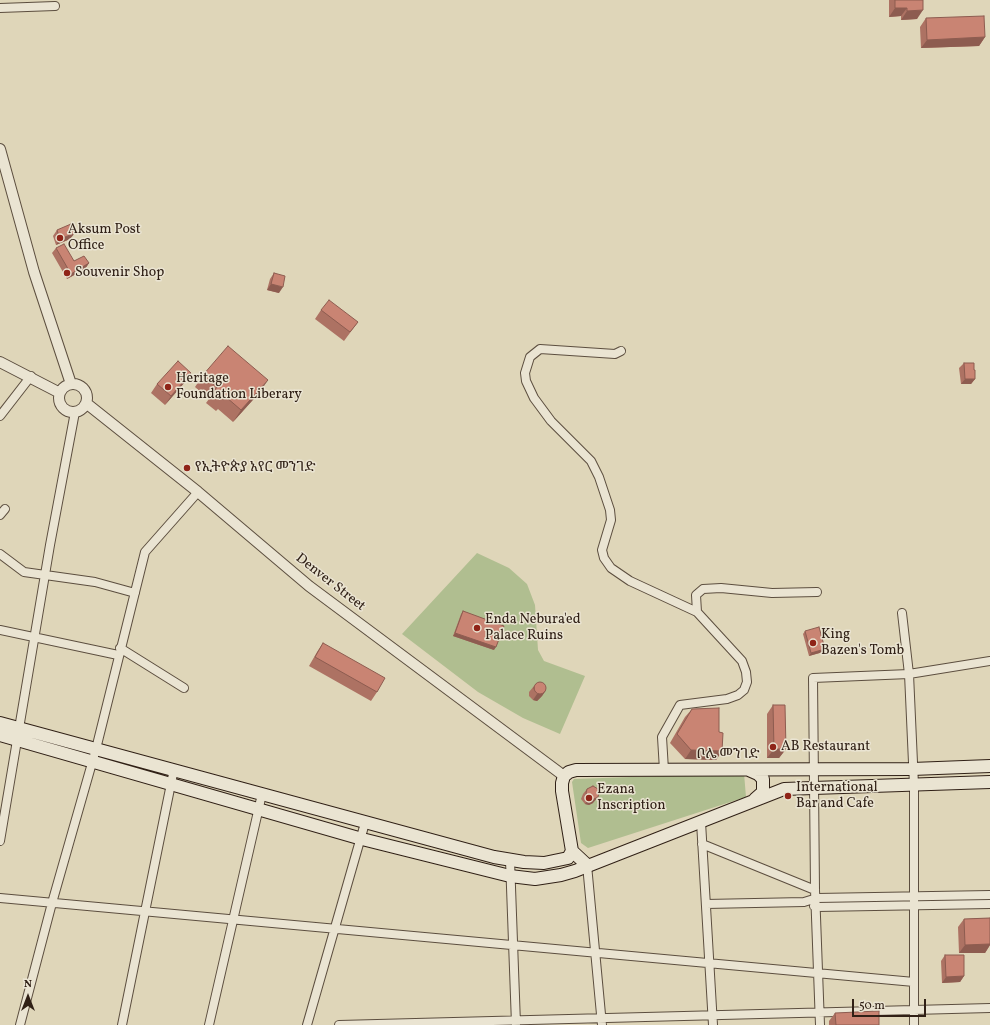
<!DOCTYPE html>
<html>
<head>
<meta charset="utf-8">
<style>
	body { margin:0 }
	#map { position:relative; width:990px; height:1025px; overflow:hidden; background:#dfd6b9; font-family:Vollkorn,serif }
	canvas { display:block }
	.north { position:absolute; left:8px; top:977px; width:40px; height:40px; -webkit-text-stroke:3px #eae4d2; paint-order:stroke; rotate:0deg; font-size:11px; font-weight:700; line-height:16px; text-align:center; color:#302016 }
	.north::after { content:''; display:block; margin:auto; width:14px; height:18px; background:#302016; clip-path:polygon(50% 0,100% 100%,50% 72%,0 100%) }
	.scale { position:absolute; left:852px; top:999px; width:74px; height:18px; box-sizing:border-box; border:2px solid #302016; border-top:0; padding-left:5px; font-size:12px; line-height:14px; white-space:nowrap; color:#302016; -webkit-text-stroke:3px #eae4d2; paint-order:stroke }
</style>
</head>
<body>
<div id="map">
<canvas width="990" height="1025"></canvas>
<div class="north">N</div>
<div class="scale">50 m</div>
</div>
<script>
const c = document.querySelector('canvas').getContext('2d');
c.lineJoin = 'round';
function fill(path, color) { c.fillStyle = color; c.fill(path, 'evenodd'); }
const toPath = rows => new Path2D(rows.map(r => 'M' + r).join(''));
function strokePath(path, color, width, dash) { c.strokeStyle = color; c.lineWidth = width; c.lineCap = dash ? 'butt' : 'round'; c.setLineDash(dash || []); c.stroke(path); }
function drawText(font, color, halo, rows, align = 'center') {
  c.font = font + ' Vollkorn,"Noto Serif Ethiopic",serif'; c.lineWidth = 3; c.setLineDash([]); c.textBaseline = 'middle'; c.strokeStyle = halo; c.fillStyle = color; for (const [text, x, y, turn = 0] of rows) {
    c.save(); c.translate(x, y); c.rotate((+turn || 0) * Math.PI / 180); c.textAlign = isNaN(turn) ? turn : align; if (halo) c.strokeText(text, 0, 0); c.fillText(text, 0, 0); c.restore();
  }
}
const green = toPath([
	[477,553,509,568,527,584,535,605,538,650,544,661,585,676,560,734,523,718,478,692,402,634],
	[744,773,746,797,588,848,581,843,572,782,574,779]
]);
const minor = toPath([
	[0,8,55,6],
	[621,351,615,354,540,349,530,357,525,373,526,381,534,398,551,421,591,461,599,477,610,510,611,520,602,550,604,558,611,568,630,581,697,612,742,661,746,672,747,682,744,690,738,695,727,699,680,705,662,737,664,770],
	[0,416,31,376],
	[0,515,5,509],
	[0,554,24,572,95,582,135,593],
	[697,612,696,595,703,589,721,588,772,593,817,592],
	[902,613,909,674,914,785,914,1025],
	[0,630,118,655],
	[120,648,184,688],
	[701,822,713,1025],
	[0,841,50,545,75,412],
	[702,844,815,890],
	[510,860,516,1024],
	[587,865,602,1025],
	[0,898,914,982],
	[706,904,804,902,817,898,990,895],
	[814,906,817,907,990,904],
	[20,1025,52,903,96,749,145,552,198,492],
	[122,1025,174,769],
	[209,1025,262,794],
	[307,1025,365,823],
	[339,1025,990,1008],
	[820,1025,815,890,813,678,909,674,990,661]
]);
const tertiary = toPath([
	[0,149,34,272,71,384],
	[0,362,60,393],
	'59 398a14 14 0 1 1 28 0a14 14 0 1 1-28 0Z',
	[86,403,198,492,309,586,564,776]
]);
const secondary = toPath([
	[0,723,494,857,524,862,544,863,568,858,572,851],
	[0,735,362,839,510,876,535,879,561,875,575,871,784,789,990,782],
	[749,770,758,774,763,779,763,792,755,799],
	[587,865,572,851,562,791,562,783,564,776,569,772,576,770,912,769,990,766]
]);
const wall = toPath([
	[889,0,923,0,917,19,901,20,901,16,889,17],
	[926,18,985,37,979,46,921,48,920,27],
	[57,230,70,239,56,245,53,236],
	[56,248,74,261,89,263,85,269,67,279,52,253],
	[274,273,279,293,267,290,270,279],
	[321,310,358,322,344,341,315,319],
	[964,363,974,370,975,379,971,384,961,384,959,368],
	[203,375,260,392,233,422,218,409,216,411,206,403,209,399,195,387],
	[185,382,165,405,151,393,157,384],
	[463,611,494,650,453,636,461,614],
	[805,631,823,652,809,656,803,634],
	[323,643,377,692,371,701,309,666,317,652],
	[534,686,546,690,542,696,537,701,533,700,529,696,529,692],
	[773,705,786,749,779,758,767,758,767,714],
	[692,709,719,732,722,751,716,760,685,759,670,743,685,717],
	[587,789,593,803,589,805,585,804,581,799,583,794],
	[990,918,990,945,985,953,959,953,958,927,964,919],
	[945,955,964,976,960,982,942,983,941,961],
	[835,1013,879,1025,829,1025,829,1021]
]);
const shadedWall = toPath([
	[895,8,907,8,901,16,889,17],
	[923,10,917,19,901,20,907,11],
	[985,37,979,46,921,48,927,40],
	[75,233,70,239,56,245,60,239],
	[89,263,85,269,67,279,71,274],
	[271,284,283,287,279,293,267,290],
	[191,373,185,382,165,405,171,396],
	[965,379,975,379,971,384,961,384],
	[268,380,260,392,233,422,241,410],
	[455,633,496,647,494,650,453,636],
	[825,649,823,652,809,656,811,653],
	[546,690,542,696,537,701,533,700,537,694],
	[774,749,786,749,779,758,767,758],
	[691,750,722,751,716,760,685,759],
	[598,797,593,803,589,805,585,804,589,799],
	[990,944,990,945,985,953,959,953,965,945],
	[964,976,960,982,942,983,946,977]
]);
const building = toPath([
	[895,0,923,0,923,10,907,11,907,8,895,8,895,0],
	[984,16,985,37,927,40,926,18,984,16],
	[71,224,75,233,60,239,57,230,71,224],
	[64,244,74,261,84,256,89,263,71,274,56,248,64,244],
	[274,273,285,276,283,287,271,284,274,273],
	[329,300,358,322,350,332,321,310,329,300],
	[228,346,268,380,241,410,226,397,224,400,214,391,217,387,203,375,228,346],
	[178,361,191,373,171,396,157,384,178,361],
	[964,363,974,363,974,370,975,370,975,379,965,379,964,363],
	[463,611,504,626,496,647,455,633,463,611],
	[819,627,825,649,811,653,805,631,819,627],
	[323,643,385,678,377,692,315,657,323,643],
	'534 688a6 6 0 1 1 12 0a6 6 0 1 1-12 0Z',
	[773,705,785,705,786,749,774,749,773,705],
	[719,708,719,732,723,733,722,751,691,750,677,734,692,709,719,708],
	[593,786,598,789,599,793,598,797,594,799,589,799,586,793,587,789,593,786],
	[990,918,990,944,965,945,964,919,990,918],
	[945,955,964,955,964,976,946,977,945,955],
	[879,1011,879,1025,836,1025,835,1013,879,1011]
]);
const markers = [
	[60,238,4,"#8f2418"],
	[67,273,4,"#8f2418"],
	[168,387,4,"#8f2418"],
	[187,468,4,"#8f2418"],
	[477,628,4,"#8f2418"],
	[813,643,4,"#8f2418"],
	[773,747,4,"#8f2418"],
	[788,796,4,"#8f2418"],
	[589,798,4,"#8f2418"]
];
const poiNames = [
	["Aksum Post",68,230],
	["Office",68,246],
	["Souvenir Shop",75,273],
	["Heritage",176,379],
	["Foundation Liberary",176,395],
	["የኢትዮጵያ አየር መንገድ",195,468],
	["Enda Nebura'ed",485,620],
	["Palace Ruins",485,636],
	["King",821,635],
	["Bazen's Tomb",821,651],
	["AB Restaurant",781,747],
	["International",796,788],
	["Bar and Cafe",796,804],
	["Ezana",597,790],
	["Inscription",597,806]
];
const streetNames = [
	["Denver Street",330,583,38],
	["ቦሌ መንገድ",728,755]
];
fill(green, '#b0be90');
strokePath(minor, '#5c4e3f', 10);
strokePath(tertiary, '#5c4e3f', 12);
strokePath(secondary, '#302016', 14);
strokePath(minor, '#eae4d2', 8);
strokePath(tertiary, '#eae4d2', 10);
strokePath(secondary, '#eae4d2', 12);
fill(wall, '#ad7263');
fill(shadedWall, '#8d5c50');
fill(building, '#c98473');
strokePath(building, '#8d5c50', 1);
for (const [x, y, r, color] of markers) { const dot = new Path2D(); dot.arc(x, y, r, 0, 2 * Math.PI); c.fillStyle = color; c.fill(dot); strokePath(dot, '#eae4d2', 1.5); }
drawText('14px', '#302016', '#eae4d2', poiNames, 'left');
drawText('14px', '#302016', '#eae4d2', streetNames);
</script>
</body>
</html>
